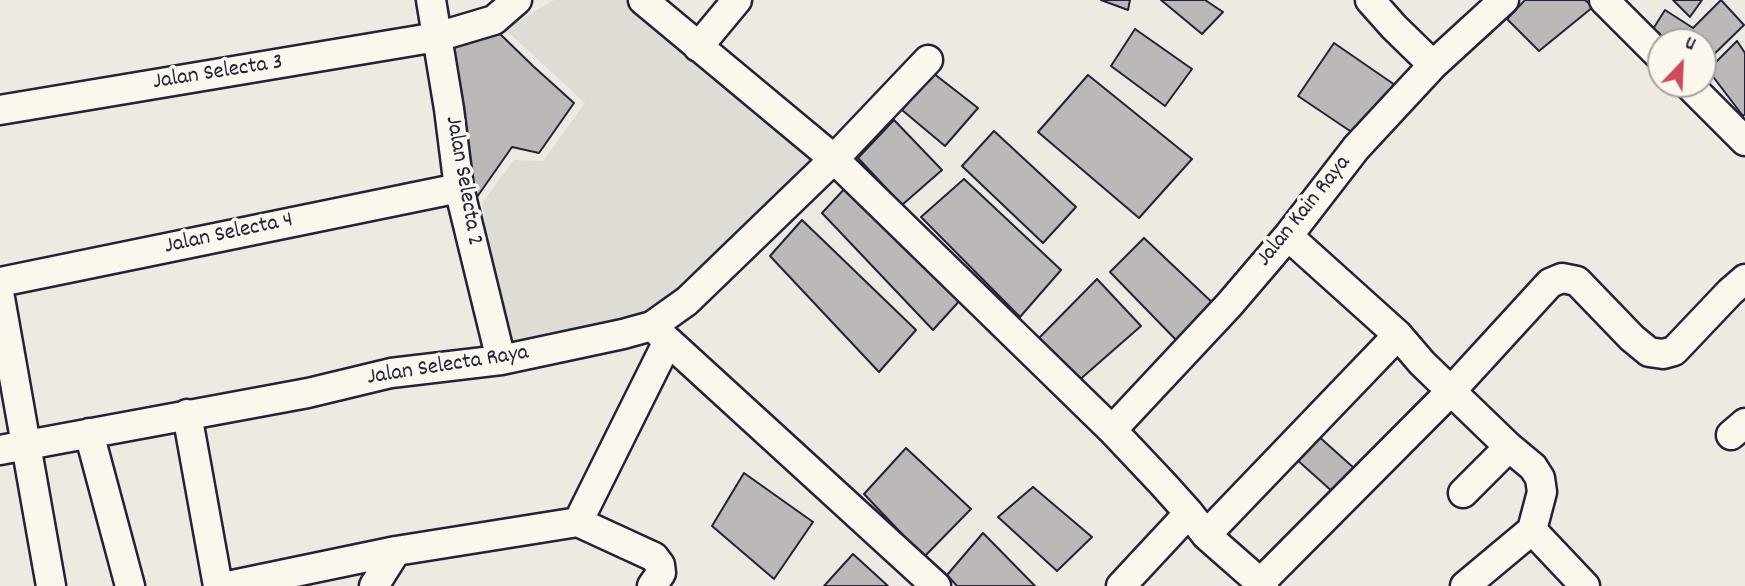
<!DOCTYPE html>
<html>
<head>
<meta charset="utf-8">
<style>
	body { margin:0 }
	#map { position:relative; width:1745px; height:586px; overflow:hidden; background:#eeeae2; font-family:Dekko,sans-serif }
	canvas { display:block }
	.north { position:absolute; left:1647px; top:28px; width:70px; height:70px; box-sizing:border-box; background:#fbf7ec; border:2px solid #a4a2a5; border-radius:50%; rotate:23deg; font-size:19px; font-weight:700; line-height:28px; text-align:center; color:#22223b }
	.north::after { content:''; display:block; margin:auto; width:24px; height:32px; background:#d1495b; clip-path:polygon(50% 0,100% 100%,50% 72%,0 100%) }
</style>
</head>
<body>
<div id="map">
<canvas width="1745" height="586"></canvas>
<div class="north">U</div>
</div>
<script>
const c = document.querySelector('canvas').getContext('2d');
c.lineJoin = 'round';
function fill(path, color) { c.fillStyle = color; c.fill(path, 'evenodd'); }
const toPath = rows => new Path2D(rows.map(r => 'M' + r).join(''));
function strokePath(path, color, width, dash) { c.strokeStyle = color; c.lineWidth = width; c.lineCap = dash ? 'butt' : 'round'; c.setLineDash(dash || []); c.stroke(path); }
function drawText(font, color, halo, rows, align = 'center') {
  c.font = font + ' Dekko,sans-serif'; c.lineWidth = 7; c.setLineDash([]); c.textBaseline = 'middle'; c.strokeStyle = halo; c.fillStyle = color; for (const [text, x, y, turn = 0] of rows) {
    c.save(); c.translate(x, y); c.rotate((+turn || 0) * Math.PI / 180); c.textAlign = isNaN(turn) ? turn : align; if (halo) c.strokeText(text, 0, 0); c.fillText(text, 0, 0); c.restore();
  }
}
const built = toPath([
	[554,0,628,0,821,161,648,319,506,345,482,203,514,160,543,161,585,103,505,29]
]);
const building = toPath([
	[1101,0,1130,0,1128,10,1101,0],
	[1161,0,1205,0,1223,12,1202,34,1161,0],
	[1525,0,1585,0,1593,7,1539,51,1507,19,1525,0],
	[1673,0,1702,0,1690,17,1673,0],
	[1721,0,1744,25,1703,65,1703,42,1666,42,1653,29,1665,10,1693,28,1721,0],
	[1135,29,1192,69,1165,106,1111,66,1135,29],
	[498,32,533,66,574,103,539,153,512,147,477,197,447,71,443,42,498,32],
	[1737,41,1745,53,1745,114,1743,116,1708,70,1737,41],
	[1334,43,1395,85,1359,137,1298,96,1334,43],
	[933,73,978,108,945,146,902,110,933,73],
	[1088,75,1192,159,1139,218,1038,132,1088,75],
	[894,120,942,170,902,205,858,158,894,120],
	[994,131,1076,207,1043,243,962,166,994,131],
	[964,179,1061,270,1020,317,921,217,964,179],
	[848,185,962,298,933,330,822,213,848,185],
	[802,220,916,330,879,372,770,256,802,220],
	[1144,238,1217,307,1180,344,1110,272,1144,238],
	[1097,279,1141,326,1077,382,1039,338,1097,279],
	[1316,434,1355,469,1334,493,1295,458,1316,434],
	[906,448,971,509,924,557,864,494,906,448],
	[744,473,813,522,774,579,712,526,744,473],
	[1033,487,1092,537,1057,571,998,517,1033,487],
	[983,533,1035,586,957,586,947,575,983,533],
	[853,554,888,586,824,586,853,554]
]);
const minor = toPath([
	[431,0,449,109,459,188,501,360],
	[643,0,834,159,1112,430,1163,484,1189,513,1206,535,1264,586],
	[1370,0,1394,27,1433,65],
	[1604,0,1661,57],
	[698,47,737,0],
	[1688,84,1745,141],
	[0,110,437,37,494,20,517,0],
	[1288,236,1398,335,1422,363,1509,447,1533,467,1540,478,1542,492,1532,530,1585,586],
	[0,282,459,188],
	[0,298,51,586],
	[656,330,936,586],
	[187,414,218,586],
	[1112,430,1229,305,1288,236,1356,148,1433,65,1504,0],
	[89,433,130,586],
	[1731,435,1745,423],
	[0,450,308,393,391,373,501,360,623,334,652,326,687,301,834,159,928,60],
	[1463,493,1509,447],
	[578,522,654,557,660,565,661,573,652,586],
	[1206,535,1398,335],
	[1261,582,1451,391,1550,283,1562,278,1577,281,1632,338,1649,352,1663,354,1674,351,1730,292,1745,279],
	[228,586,396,551,578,522,668,341],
	[374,586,396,551],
	[1121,586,1189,513],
	[1465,586,1532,530]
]);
const streetNames = [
	["Jalan Selecta 3",218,74,-9],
	["Jalan Selecta 2",462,181,80],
	["Jalan Kain Raya",1305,212,-51],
	["Jalan Selecta 4",229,235,-12],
	["Jalan Selecta Raya",448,367,-9]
];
fill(built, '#dfdbd5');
fill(building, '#bcb8b8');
strokePath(building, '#22223b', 2);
strokePath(minor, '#22223b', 33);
strokePath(minor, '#fbf7ec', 28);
drawText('23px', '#22223b', '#fbf7ec', streetNames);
</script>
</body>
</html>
